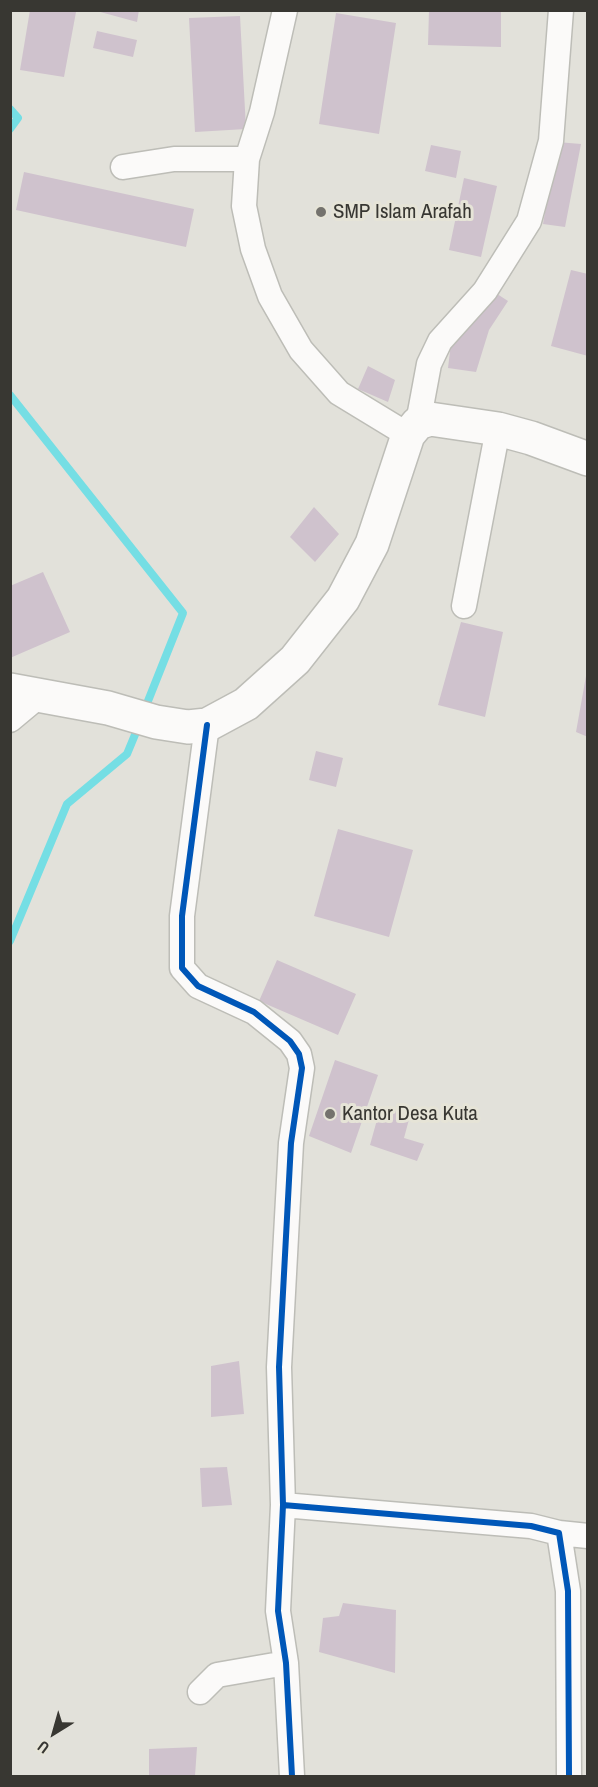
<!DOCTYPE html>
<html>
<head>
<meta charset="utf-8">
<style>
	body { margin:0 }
	#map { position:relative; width:598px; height:1787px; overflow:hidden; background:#e2e1da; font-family:"Archivo Narrow",sans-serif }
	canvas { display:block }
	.frame { position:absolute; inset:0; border:12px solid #383732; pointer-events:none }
	.north { position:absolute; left:24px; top:1703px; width:60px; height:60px; -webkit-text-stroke:4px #e6e4d7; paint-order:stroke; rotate:217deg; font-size:16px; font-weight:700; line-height:24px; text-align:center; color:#383732 }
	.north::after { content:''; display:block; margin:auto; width:21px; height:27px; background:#383732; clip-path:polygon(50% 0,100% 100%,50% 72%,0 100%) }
</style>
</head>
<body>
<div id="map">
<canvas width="598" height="1787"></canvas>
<div class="frame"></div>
<div class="north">U</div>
</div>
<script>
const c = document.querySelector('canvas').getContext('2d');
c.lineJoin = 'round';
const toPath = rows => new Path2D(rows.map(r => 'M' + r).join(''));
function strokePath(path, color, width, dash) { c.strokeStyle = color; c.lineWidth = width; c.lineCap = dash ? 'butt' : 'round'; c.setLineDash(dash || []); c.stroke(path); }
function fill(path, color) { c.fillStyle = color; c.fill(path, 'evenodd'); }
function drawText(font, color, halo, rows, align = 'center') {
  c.font = font + ' "Archivo Narrow",sans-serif'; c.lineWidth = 6; c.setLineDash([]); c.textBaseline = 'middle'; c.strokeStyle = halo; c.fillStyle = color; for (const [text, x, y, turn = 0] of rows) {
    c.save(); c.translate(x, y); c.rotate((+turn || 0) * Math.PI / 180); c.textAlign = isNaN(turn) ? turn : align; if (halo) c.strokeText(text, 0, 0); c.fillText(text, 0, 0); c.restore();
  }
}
const stream = toPath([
	[10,109,18,118,10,129],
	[10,395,183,613,144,711],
	[10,941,67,804,127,754,139,725]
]);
const building = toPath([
	[30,10,76,12,64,77,20,70],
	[93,10,139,10,137,22],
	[429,10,501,10,501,47,428,45],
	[336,13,396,23,379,134,319,124],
	[240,16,246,129,195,132,189,18],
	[97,31,137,40,133,57,93,48],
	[557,142,581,144,565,227,543,224],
	[431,145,461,151,456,178,425,171],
	[24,172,194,209,186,247,16,210],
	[464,178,497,186,481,257,449,250],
	[571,270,588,274,588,356,551,346],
	[491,290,508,301,489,330,476,372,448,368,452,335],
	[368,366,395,380,388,402,358,389],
	[314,507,339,534,315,562,290,537],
	[43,572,70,632,10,658,10,586],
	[461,622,503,632,485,717,438,705],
	[586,676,588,677,588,737,576,732],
	[316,751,343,758,336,787,309,780],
	[338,829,413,850,389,937,314,916],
	[277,960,356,994,338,1035,259,1001],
	[335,1060,378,1075,351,1153,309,1136],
	[380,1109,411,1112,404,1138,424,1144,417,1161,370,1145],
	[239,1361,244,1414,211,1417,211,1366],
	[227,1467,232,1505,202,1507,200,1468],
	[343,1603,396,1610,395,1673,319,1652,323,1618,339,1616],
	[197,1747,195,1776,149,1776,149,1749]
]);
const minor = toPath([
	[285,10,262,112,247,159,244,206,253,249,270,296,301,350,339,393,408,435],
	[123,167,174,159,247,159],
	[418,423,429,364,440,341,485,291,529,221,551,141,561,10],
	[464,606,498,429],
	[10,720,40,695],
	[207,725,182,916,182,968,198,986,254,1012,290,1041,299,1054,302,1068,291,1143,279,1367,283,1505,278,1611,286,1663,292,1776],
	[283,1505,531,1526,559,1533,568,1591,569,1776],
	[559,1533,588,1536],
	[200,1692,217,1675,286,1663]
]);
const secondary = toPath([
	[10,690,108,708,156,722,188,727,207,725,246,704,295,660,343,599,372,544,408,435,418,423,430,419,498,429,531,438,588,459]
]);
const cycleway = toPath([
	[207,725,182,916,182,968,198,986,254,1012,290,1041,299,1054,302,1068,291,1143,279,1367,283,1505,278,1611,286,1663,292,1776],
	[283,1505,531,1526,559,1533,568,1591,569,1776]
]);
const markers = [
	[321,212,6,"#74726d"],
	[330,1114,6,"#74726d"]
];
const poiNames = [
	["SMP Islam Arafah",333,212],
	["Kantor Desa Kuta",342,1114]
];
strokePath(stream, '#75dee4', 8);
fill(building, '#cfc2cd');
strokePath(minor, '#bdbdb7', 27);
strokePath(secondary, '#bdbdb7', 36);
strokePath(minor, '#fbfaf9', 24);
strokePath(secondary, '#fbfaf9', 33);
strokePath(cycleway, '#0057b8', 6);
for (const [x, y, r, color] of markers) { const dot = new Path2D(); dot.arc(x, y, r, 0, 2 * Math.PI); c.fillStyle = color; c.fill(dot); strokePath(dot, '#e6e4d7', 2); }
drawText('21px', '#383732', '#e6e4d7', poiNames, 'left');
</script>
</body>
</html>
